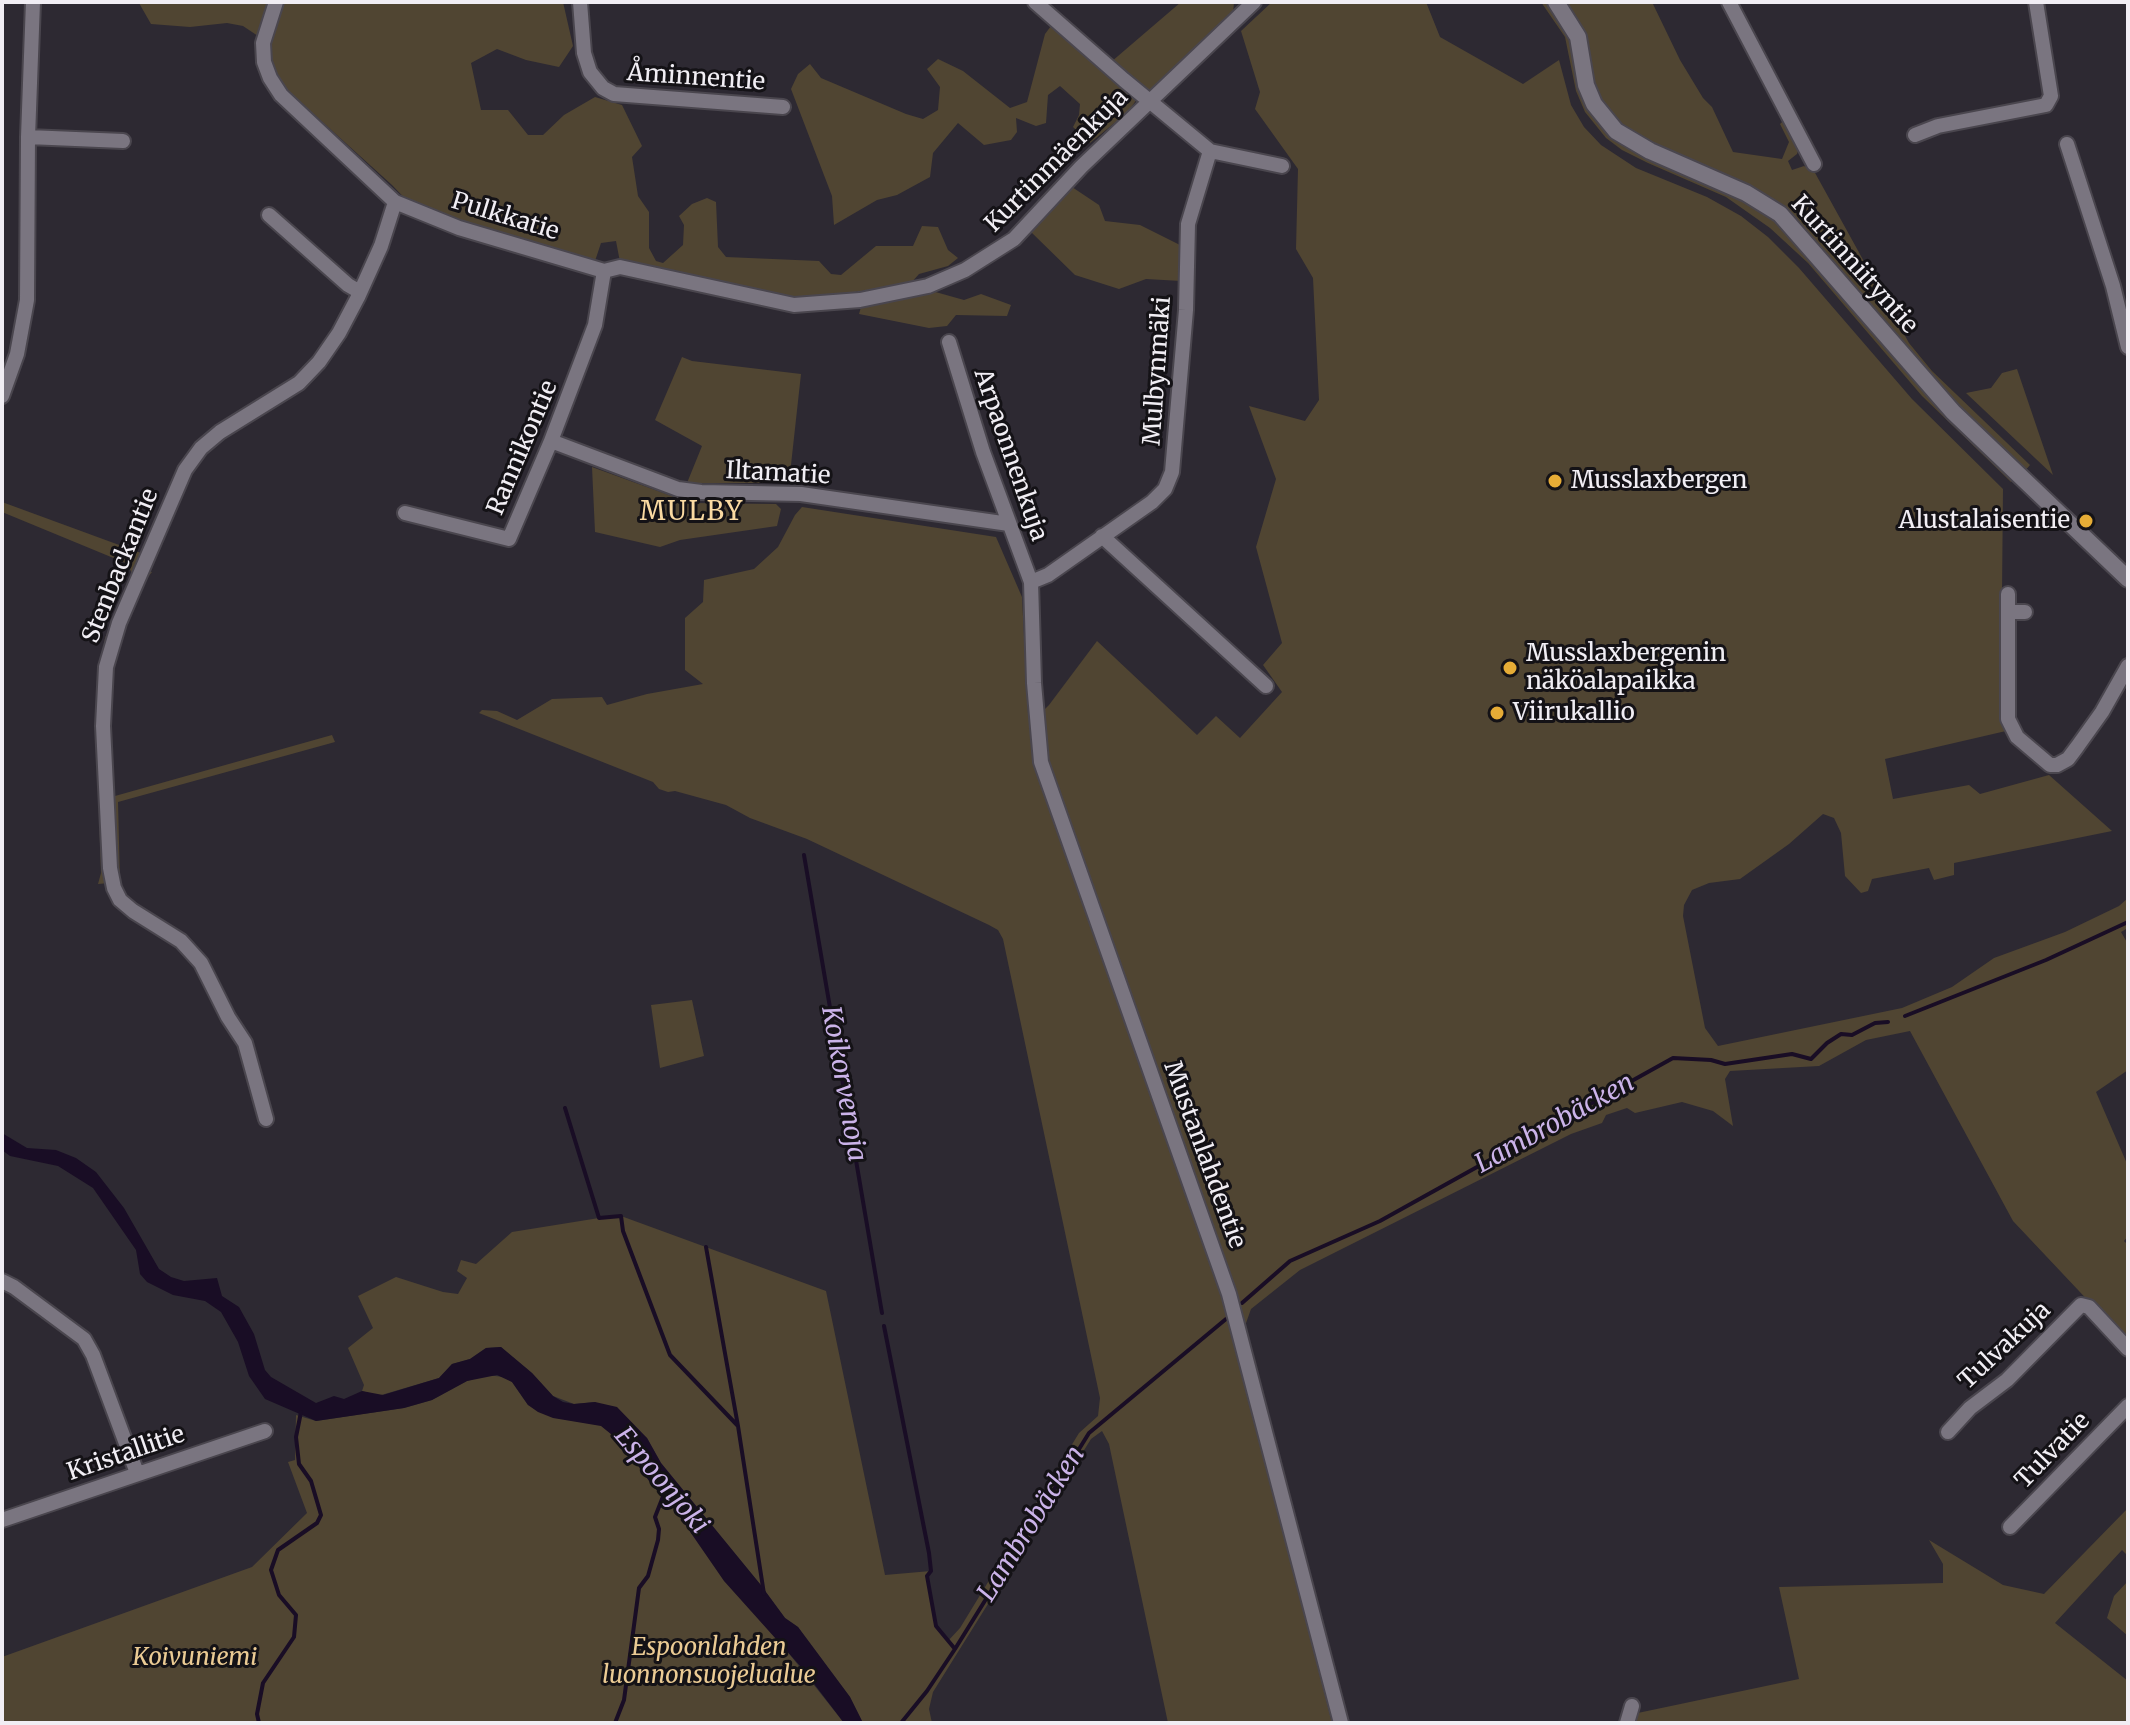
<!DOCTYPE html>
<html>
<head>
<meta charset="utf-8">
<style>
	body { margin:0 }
	#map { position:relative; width:2130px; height:1725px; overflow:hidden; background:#2d2932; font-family:Merriweather,serif }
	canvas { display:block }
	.frame { position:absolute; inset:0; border:4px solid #f1eef4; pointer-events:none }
</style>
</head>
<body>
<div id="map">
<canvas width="2130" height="1725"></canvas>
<div class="frame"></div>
</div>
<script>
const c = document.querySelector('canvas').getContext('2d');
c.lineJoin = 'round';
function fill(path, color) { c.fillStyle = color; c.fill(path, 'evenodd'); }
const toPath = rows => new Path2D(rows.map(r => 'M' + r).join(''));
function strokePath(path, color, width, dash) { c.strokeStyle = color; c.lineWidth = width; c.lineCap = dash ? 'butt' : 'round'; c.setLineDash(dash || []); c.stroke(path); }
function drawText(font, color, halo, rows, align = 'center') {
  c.font = font + ' Merriweather,serif'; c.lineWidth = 6; c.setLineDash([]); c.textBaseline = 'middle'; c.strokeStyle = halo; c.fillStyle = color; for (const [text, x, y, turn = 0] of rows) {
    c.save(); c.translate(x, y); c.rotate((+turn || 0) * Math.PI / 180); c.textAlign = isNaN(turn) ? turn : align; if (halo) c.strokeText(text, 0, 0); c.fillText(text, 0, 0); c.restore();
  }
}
const green = toPath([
	[269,2,258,36,243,26,227,23,190,27,151,24,139,3],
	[284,2,563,2,573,46,559,67,526,60,497,49,471,63,481,110,508,110,528,135,543,135,564,115,595,97,622,105,642,146,632,157,638,196,649,212,649,248,656,261,663,263,683,245,684,225,679,216,692,204,707,198,716,202,718,247,726,257,819,261,831,274,841,275,876,246,913,246,922,226,938,227,948,250,958,258,948,266,919,274,911,283,800,301,620,262,616,241,601,243,594,264,415,209,392,185,287,90,277,75,271,61,270,44],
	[1181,2,1234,2,1233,14,1150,91,1144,90,1111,62],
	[1272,2,1426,2,1440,37,1523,84,1559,60,1571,105,1584,127,1601,145,1636,168,1707,197,1741,216,1768,237,1799,268,1912,399,2003,489,2002,594,2006,731,1885,759,1893,799,1969,785,1980,794,2049,775,2112,831,1954,863,1954,875,1934,880,1929,868,1872,879,1868,891,1861,893,1845,876,1841,833,1834,818,1823,814,1789,844,1740,879,1709,883,1692,890,1684,905,1683,916,1705,1028,1718,1046,1902,1008,1952,987,1994,958,2065,932,2119,906,2128,898,2128,928,2121,932,2128,944,2128,1070,2096,1092,2128,1166,2128,1236,2124,1241,2128,1245,2128,1343,2013,1221,1910,1031,1866,1040,1819,1066,1730,1071,1725,1079,1733,1126,1713,1111,1682,1102,1635,1113,1627,1108,1606,1115,1602,1123,1571,1134,1300,1270,1251,1309,1245,1326,1233,1330,1332,1723,1168,1723,1109,1444,1102,1431,1091,1439,933,1692,929,1709,932,1723,863,1723,850,1697,798,1627,785,1618,760,1584,661,1463,647,1438,595,1402,574,1404,553,1396,532,1373,501,1347,486,1348,470,1359,452,1364,439,1378,378,1396,362,1391,364,1385,348,1348,373,1328,358,1296,396,1277,443,1292,458,1294,467,1278,457,1271,461,1260,476,1264,512,1232,599,1218,621,1216,826,1291,885,1575,931,1571,927,1577,936,1626,948,1641,960,1628,1079,1433,1098,1416,1100,1398,1003,939,998,930,989,925,807,839,750,818,726,805,675,791,668,792,659,789,653,782,479,713,482,710,497,711,517,720,552,699,602,697,607,705,647,694,703,684,685,670,685,618,703,602,704,580,754,569,778,547,795,515,802,507,996,537,1022,597,1028,714,1041,713,1049,705,1097,641,1197,735,1216,716,1240,738,1282,692,1263,665,1282,643,1256,547,1276,479,1249,406,1305,421,1319,400,1313,278,1296,249,1298,169,1255,109,1260,92,1241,31],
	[1541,2,1549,2,1572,40,1590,110,1765,209,2013,480,2011,482,1922,396,1808,263,1770,228,1726,197,1648,163,1622,150,1606,138,1585,112,1576,91,1565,37],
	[1565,2,1652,2,1680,60,1703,98,1712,107,1733,152,1782,159,1789,142,1780,124,1785,119,1799,148,1797,154,1788,161,1792,170,1804,166,1814,171,1909,343,1932,371,2030,465,2024,472,1943,391,1780,206,1762,192,1644,140,1619,125,1595,93,1586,40,1575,14],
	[1051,26,1137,99,1128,112,1090,143,1073,127,1079,115,1080,104,1060,86,1048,95,1046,123,1036,126,1016,118,1017,132,1011,140,984,145,958,123,933,153,930,177,897,195,877,200,834,225,832,196,791,89,798,74,810,64,821,78,906,114,923,119,938,110,940,87,927,69,938,59,963,71,1010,108,1027,102,1045,34],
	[1072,187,1099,205,1105,221,1140,225,1182,246,1181,281,1146,279,1119,289,1075,275,1031,232],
	[932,291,964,300,981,294,1011,305,1007,316,956,315,947,326,929,328,859,314,861,307],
	[682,357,692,361,801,374,789,483,687,483,702,446,655,420],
	[2017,369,2053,475,1966,393,1991,388,2002,373],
	[592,467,691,503,776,504,781,509,777,526,680,540,660,547,595,532],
	[2,502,141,553,135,567,152,572,144,582,124,633,113,674,110,717,115,796,332,735,335,742,118,802,120,882,98,884,101,873,97,757,98,684,105,638,132,574,128,564,2,512],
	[692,1000,704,1056,660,1068,651,1005],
	[486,1375,504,1377,512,1382,528,1405,601,1425,622,1443,652,1485,673,1507,844,1723,2,1723,2,1657,252,1567,307,1513,288,1462,295,1460,296,1415,316,1421,404,1408,432,1400,467,1381],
	[2128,1508,2128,1556,2122,1550,2055,1623,2128,1681,2128,1723,1633,1723,1633,1714,1799,1679,1779,1587,1943,1583,1943,1564,1929,1540,2003,1585,2044,1594],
	[2128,1581,2128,1636,2107,1618,2114,1596]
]);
const water = toPath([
	[2,1133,27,1148,56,1150,76,1158,96,1172,124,1208,159,1269,171,1277,184,1281,217,1278,222,1296,239,1307,254,1334,265,1370,271,1377,316,1403,334,1396,344,1399,362,1391,383,1395,439,1378,452,1364,470,1359,486,1348,501,1347,532,1373,553,1396,563,1402,574,1404,595,1402,617,1407,647,1438,661,1463,760,1584,785,1618,798,1627,850,1697,863,1723,844,1723,802,1668,724,1581,673,1507,652,1485,622,1443,601,1426,553,1418,538,1412,528,1405,512,1382,497,1375,467,1381,432,1400,404,1408,316,1421,265,1399,249,1376,238,1342,221,1312,205,1301,173,1295,147,1282,140,1274,136,1250,93,1188,58,1166,10,1156,2,1150]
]);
const stream = toPath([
	[804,855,882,1313],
	[1905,1016,2046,960,2128,922],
	[565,1108,599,1218,621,1216,623,1231,670,1355,738,1426,764,1594],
	[706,1247,738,1426],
	[1242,1303,1290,1261,1380,1221,1673,1058,1711,1060,1725,1064,1792,1054,1811,1059,1827,1043,1841,1034,1852,1035,1875,1023,1888,1022],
	[884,1326,929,1553,931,1571,927,1576,936,1626,955,1649],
	[259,1723,257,1714,263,1683,294,1637,296,1615,279,1595,271,1570,278,1550,317,1523,321,1515,311,1481,299,1464,296,1437,301,1412],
	[615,1723,624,1700,639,1588,648,1576,658,1540,659,1529,655,1517,664,1494],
	[901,1723,927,1691,955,1649,1089,1433,1226,1319]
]);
const minor = toPath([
	[276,2,263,43,264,62,270,78,281,95,395,202,459,228,604,271],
	[580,2,584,53,590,72,603,88,614,94,783,107],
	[1035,2,1124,80,1210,151],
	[1729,2,1814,164],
	[1915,135,1938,126,2046,105,2051,96,2036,2],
	[28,137,123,141],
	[2067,144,2113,286,2128,347],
	[1210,151,1188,224,1186,310,1172,472,1165,489,1152,502,1048,575,1031,582,1034,683,1041,762,1229,1294,1341,1723],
	[1210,151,1282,166],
	[269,215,348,285,360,292],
	[604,271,620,267,794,305,860,300,928,286,965,270,1014,239,1081,167,1254,2],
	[949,342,983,452,1031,582],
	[2,396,17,354,27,300,28,137,33,2],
	[551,441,678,489,701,492,801,494,1009,524],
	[405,513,509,539,551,441,595,325,604,271],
	[1102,536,1266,686],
	[2008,594,2008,719,2017,737,2050,765,2057,765,2068,759,2077,747,2102,712,2128,666],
	[2008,612,2025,612],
	[266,1119,245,1043,228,1017,201,963,181,941,133,911,120,900,114,888,110,868,103,726,106,667,119,623,185,470,201,448,220,432,299,383,319,362,339,333,358,297,381,246,395,202],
	[2,1281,14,1287,84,1339,93,1355,137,1473],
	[1948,1432,1970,1408,2007,1380,2081,1305,2089,1307,2128,1349],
	[2,1520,265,1431],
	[2010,1527,2128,1406],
	[1627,1723,1632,1706]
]);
const tertiary = toPath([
	[1556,2,1578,37,1586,85,1594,104,1616,131,1650,151,1746,193,1780,214,1953,412,2128,579]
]);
const markers = [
	[1555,481,8,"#e6ac36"],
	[2086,521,8,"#e6ac36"],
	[1510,668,8,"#e6ac36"],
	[1497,713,8,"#e6ac36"]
];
const streetNames = [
	["Åminnentie",696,78,4],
	["Kurtinmäenkuja",1057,161,-45],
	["Pulkkatie",505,217,17],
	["Kurtinniityntie",1854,265,48],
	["Mulbynmäki",1158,371,-86],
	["Rannikontie",523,448,-67],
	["Arpaonnenkuja",1010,455,71],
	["Iltamatie",778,474,3],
	["Stenbackantie",121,566,-68],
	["Mustanlahdentie",1204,1155,70],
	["Tulvakuja",2005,1346,-43],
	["Tulvatie",2053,1451,-46],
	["Kristallitie",126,1454,-19]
];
const poiNames = [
	["Musslaxbergen",1571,481],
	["Alustalaisentie",2070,521,"right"],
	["Musslaxbergenin",1526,654],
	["näköalapaikka",1526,682],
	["Viirukallio",1513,713]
];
const parkNames = [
	["Espoonlahden",709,1648],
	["luonnonsuojelualue",709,1676],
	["Koivuniemi",195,1658]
];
const neighbourhoodNames = [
	["MULBY",692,513]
];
const waterNames = [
	["Koikorvenoja",843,1084,80],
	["Lambrobäcken",1555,1124,-29],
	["Espoonjoki",661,1481,50],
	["Lambrobäcken",1032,1524,-58]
];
fill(green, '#504532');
fill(water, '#190d25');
strokePath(stream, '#190d25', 4);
strokePath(minor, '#4a464e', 18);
strokePath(tertiary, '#4a464e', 20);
strokePath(minor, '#7a7580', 14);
strokePath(tertiary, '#7a7580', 16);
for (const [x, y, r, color] of markers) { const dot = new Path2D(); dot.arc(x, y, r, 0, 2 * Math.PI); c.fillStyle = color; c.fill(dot); strokePath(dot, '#141216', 3); }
drawText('24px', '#f1eef4', '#141216', streetNames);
drawText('24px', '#f1eef4', '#141216', poiNames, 'left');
drawText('italic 24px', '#ebcb94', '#141216', parkNames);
c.letterSpacing = '2px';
drawText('26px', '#fadaa2', '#141216', neighbourhoodNames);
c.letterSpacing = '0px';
drawText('italic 26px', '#cbb3e9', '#141216', waterNames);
</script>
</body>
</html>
